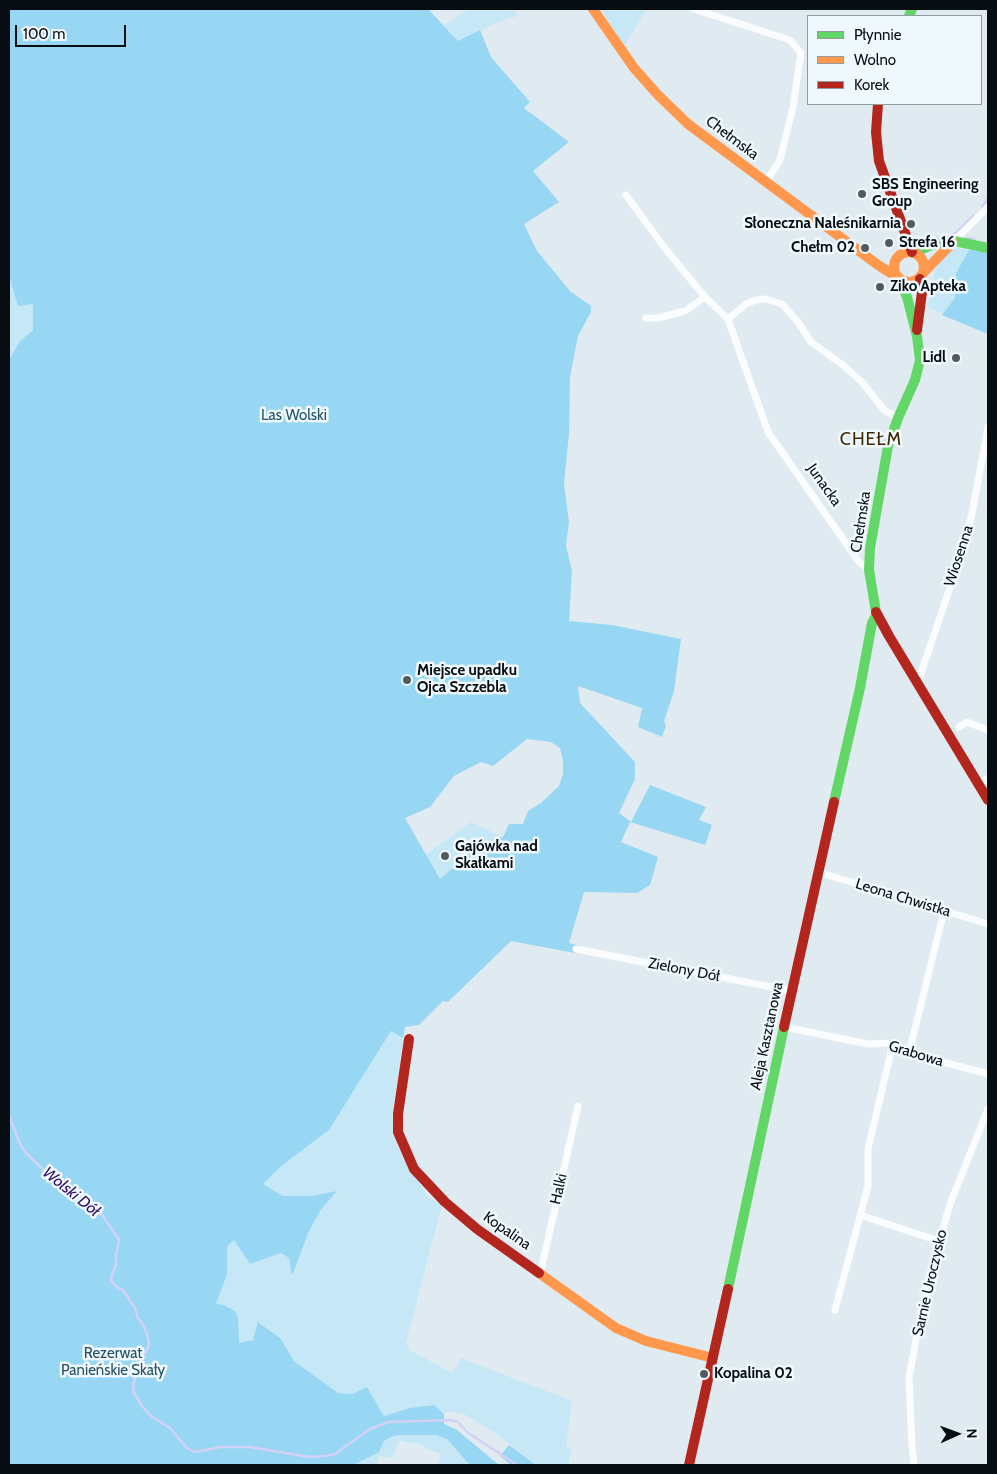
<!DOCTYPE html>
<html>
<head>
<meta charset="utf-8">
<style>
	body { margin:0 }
	#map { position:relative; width:997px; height:1474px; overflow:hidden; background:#e0ebf1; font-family:Cabin,sans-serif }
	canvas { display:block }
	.frame { position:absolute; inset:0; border:10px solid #070d10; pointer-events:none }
	.legend { position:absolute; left:807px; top:15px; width:175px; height:90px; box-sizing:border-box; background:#f0f9fd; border:1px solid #939b9e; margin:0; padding:6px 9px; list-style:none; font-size:15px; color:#070d10 }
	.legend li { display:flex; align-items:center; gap:10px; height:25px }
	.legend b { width:25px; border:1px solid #939b9e }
	.north { position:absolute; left:932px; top:1409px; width:50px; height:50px; -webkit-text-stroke:4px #f0f9fd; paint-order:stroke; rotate:88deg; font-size:14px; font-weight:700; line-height:20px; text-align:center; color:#070d10 }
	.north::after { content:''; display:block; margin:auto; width:18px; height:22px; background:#070d10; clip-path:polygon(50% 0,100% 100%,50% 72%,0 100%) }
	.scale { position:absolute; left:15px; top:25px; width:111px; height:22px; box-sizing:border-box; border:2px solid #070d10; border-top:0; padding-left:6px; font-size:15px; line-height:18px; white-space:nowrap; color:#070d10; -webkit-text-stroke:4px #f0f9fd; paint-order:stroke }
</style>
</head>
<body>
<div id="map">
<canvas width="997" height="1474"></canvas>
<div class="frame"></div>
<ul class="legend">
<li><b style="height:6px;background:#63d668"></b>Płynnie</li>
<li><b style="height:6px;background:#ff974d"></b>Wolno</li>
<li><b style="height:6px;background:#b3261e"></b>Korek</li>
</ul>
<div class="north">N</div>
<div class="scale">100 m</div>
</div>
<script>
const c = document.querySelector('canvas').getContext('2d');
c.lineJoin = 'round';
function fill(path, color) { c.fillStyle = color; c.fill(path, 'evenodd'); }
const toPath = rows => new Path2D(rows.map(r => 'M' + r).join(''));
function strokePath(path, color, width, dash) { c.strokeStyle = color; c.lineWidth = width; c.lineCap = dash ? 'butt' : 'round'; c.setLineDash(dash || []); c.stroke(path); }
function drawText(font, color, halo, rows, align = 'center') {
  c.font = font + ' Cabin,sans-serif'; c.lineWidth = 5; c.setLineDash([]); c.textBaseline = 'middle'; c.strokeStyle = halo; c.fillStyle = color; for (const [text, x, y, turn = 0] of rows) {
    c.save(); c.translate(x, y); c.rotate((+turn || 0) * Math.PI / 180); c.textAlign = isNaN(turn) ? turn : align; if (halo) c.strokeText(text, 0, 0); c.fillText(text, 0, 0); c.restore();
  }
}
const green = toPath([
	[469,9,514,9,517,16,500,21,458,41,444,25],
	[601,9,647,9,624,46],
	[952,247,969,250,956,273,955,298,943,314,928,307,935,271,940,261],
	[9,276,18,305,33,304,33,330,20,341,9,360],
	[471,822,503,837,476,844,466,857,440,880,425,855],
	[391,1031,403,1038,392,1118,398,1149,428,1197,442,1204,406,1343,410,1350,452,1373,461,1358,572,1401,566,1446,572,1448,568,1465,536,1465,494,1432,464,1414,449,1411,444,1414,433,1405,409,1408,384,1416,367,1388,354,1394,338,1393,294,1361,280,1338,259,1322,253,1340,239,1344,380,1419,457,1430,470,1465,437,1465,441,1453,426,1449,426,1447,413,1442,412,1444,399,1440,395,1453,390,1458,379,1456,377,1465,352,1465,9,1396,227,1274,227,1247,234,1240,250,1264,281,1253,289,1258,291,1271,294,1274,309,1231,320,1211,337,1192,312,1196,283,1196,263,1184,280,1167,329,1130]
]);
const forest = toPath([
	[9,9,428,9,458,41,480,30,491,57,530,102,524,108,569,142,533,171,559,202,524,224,537,251,570,291,591,306,591,312,578,336,570,377,569,434,564,484,569,522,566,546,572,571,569,621,612,625,681,639,674,691,664,721,666,726,662,737,638,727,642,708,578,686,580,703,635,762,635,779,619,813,631,822,650,785,706,807,699,820,712,825,705,845,630,822,621,842,658,857,650,885,637,893,584,892,569,943,580,946,575,953,511,941,448,1002,443,1001,419,1025,405,1027,403,1038,391,1031,329,1130,280,1167,263,1184,283,1196,312,1196,337,1191,320,1211,309,1231,293,1274,291,1272,289,1258,281,1253,250,1264,234,1240,227,1247,227,1274,216,1304,223,1305,235,1311,238,1318,239,1343,253,1340,258,1322,280,1338,294,1361,338,1393,353,1394,367,1387,384,1416,409,1408,434,1405,444,1414,444,1424,457,1430,499,1465,470,1465,447,1439,436,1435,399,1435,391,1437,384,1441,379,1452,353,1465,9,1465,9,360,20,341,33,330,33,304,18,306,9,276],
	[527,739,551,742,560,748,563,761,563,774,559,786,541,803,528,811,523,824,509,824,503,837,476,844,466,857,440,879,405,818,430,807,454,776,481,762,493,766],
	[969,250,988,251,988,334,942,315,955,298,956,273],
	[509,1445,536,1465,511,1465,500,1456]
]);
const stream = toPath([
	[982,207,988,198],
	[966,238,974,239],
	[915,239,947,237,956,233,974,215],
	[9,1116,21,1146,26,1153,57,1183,86,1201,103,1216,118,1238,119,1242,116,1254,116,1265,112,1274,111,1281,118,1288,123,1290,135,1308,138,1318,145,1328,148,1337,149,1345,138,1368,134,1381,133,1391,142,1406,151,1416,170,1428,187,1448,195,1452,221,1447,249,1447,310,1457,325,1456,335,1454,370,1429,389,1422,451,1420,458,1422,467,1432,517,1465]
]);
const street = toPath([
	[694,9,790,40,801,53,793,107,780,160,766,182],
	[626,195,664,247,705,297,728,319,768,432,859,562,869,570],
	[954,241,988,207],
	[646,318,658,318,685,311,705,297],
	[728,319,746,304,756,300,766,299,782,304,798,322,811,342,844,366,863,383,884,410,898,418],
	[918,682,957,567,972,514,988,427],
	[959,727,967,722,988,730],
	[978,784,988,778],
	[818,872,988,924],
	[576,949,792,991],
	[785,1027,868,1044,893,1043,909,1053,988,1074],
	[909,1053,944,911],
	[860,1215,939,1241],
	[538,1272,542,1266,578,1106],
	[835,1310,868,1186,868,1149,893,1043],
	[914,1465,912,1447,909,1377,925,1292,950,1204,988,1109]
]);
const fast = toPath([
	[909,16,912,9],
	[913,253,932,245,954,241,988,248],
	[876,612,869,570,870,548,888,446,898,418,915,380,920,360,917,336,907,297,900,280],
	[834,802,860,688,872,623,877,614],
	[728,1289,784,1027]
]);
const slow = toPath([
	[593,9,634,68,658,95,688,124,878,265,897,277],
	'894 267a15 15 0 1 1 30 0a15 15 0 1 1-30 0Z',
	[922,274,953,242],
	[539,1273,616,1328,646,1341,713,1358]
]);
const jam = toPath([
	[878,104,876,132,879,161,912,252],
	[917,330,922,292,920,279],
	[876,612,889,636,988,800],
	[784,1027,834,802],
	[409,1039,398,1114,398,1132,414,1169,445,1202,477,1229,539,1273],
	[689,1465,728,1289]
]);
const markers = [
	[862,194,5,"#535b5f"],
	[911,224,5,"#535b5f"],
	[889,243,5,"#535b5f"],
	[865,248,5,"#535b5f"],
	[880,287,5,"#535b5f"],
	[956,358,5,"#535b5f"],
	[407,680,5,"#535b5f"],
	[445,856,5,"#535b5f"],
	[704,1374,5,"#535b5f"]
];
const streetNames = [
	["Chełmska",732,138,37],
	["Junacka",824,485,55],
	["Chełmska",861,522,-81],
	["Wiosenna",959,556,-72],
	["Leona Chwistka",903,898,17],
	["Zielony Dół",684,970,11],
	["Aleja Kasztanowa",767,1036,-78],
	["Grabowa",916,1054,17],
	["Halki",559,1189,-77],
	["Kopalina",507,1231,35],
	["Sarnie Uroczysko",930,1283,-77]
];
const poiNames = [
	["SBS Engineering",872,185],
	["Group",872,202],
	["Słoneczna Naleśnikarnia",901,224,"right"],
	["Strefa 16",899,243],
	["Chełm 02",855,248,"right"],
	["Ziko Apteka",890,287],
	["Lidl",946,358,"right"],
	["Miejsce upadku",417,671],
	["Ojca Szczebla",417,688],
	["Gajówka nad",455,847],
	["Skałkami",455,864],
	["Kopalina 02",714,1374]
];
const parkNames = [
	["Las Wolski",294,416],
	["Rezerwat",113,1354],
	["Panieńskie Skały",113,1371]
];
const waterNames = [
	["Wolski Dół",71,1192,39]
];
const quarterNames = [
	["CHEŁM",871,440]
];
fill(green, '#c6e7f6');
fill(forest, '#98d7f3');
strokePath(stream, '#d3d1f6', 2.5);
strokePath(street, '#fafcfd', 7);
strokePath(fast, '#63d668', 10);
strokePath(slow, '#ff974d', 10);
strokePath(jam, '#b3261e', 10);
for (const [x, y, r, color] of markers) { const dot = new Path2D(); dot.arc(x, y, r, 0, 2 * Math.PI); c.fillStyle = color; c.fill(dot); strokePath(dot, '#f0f9fd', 2); }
drawText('15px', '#070d10', '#f0f9fd', streetNames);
drawText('bold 15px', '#070d10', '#f0f9fd', poiNames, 'left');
drawText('15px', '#255164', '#f0f9fd', parkNames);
drawText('italic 16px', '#310d6b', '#f0f9fd', waterNames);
c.letterSpacing = '1px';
drawText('18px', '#412905', '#f0f9fd', quarterNames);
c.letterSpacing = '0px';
</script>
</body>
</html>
